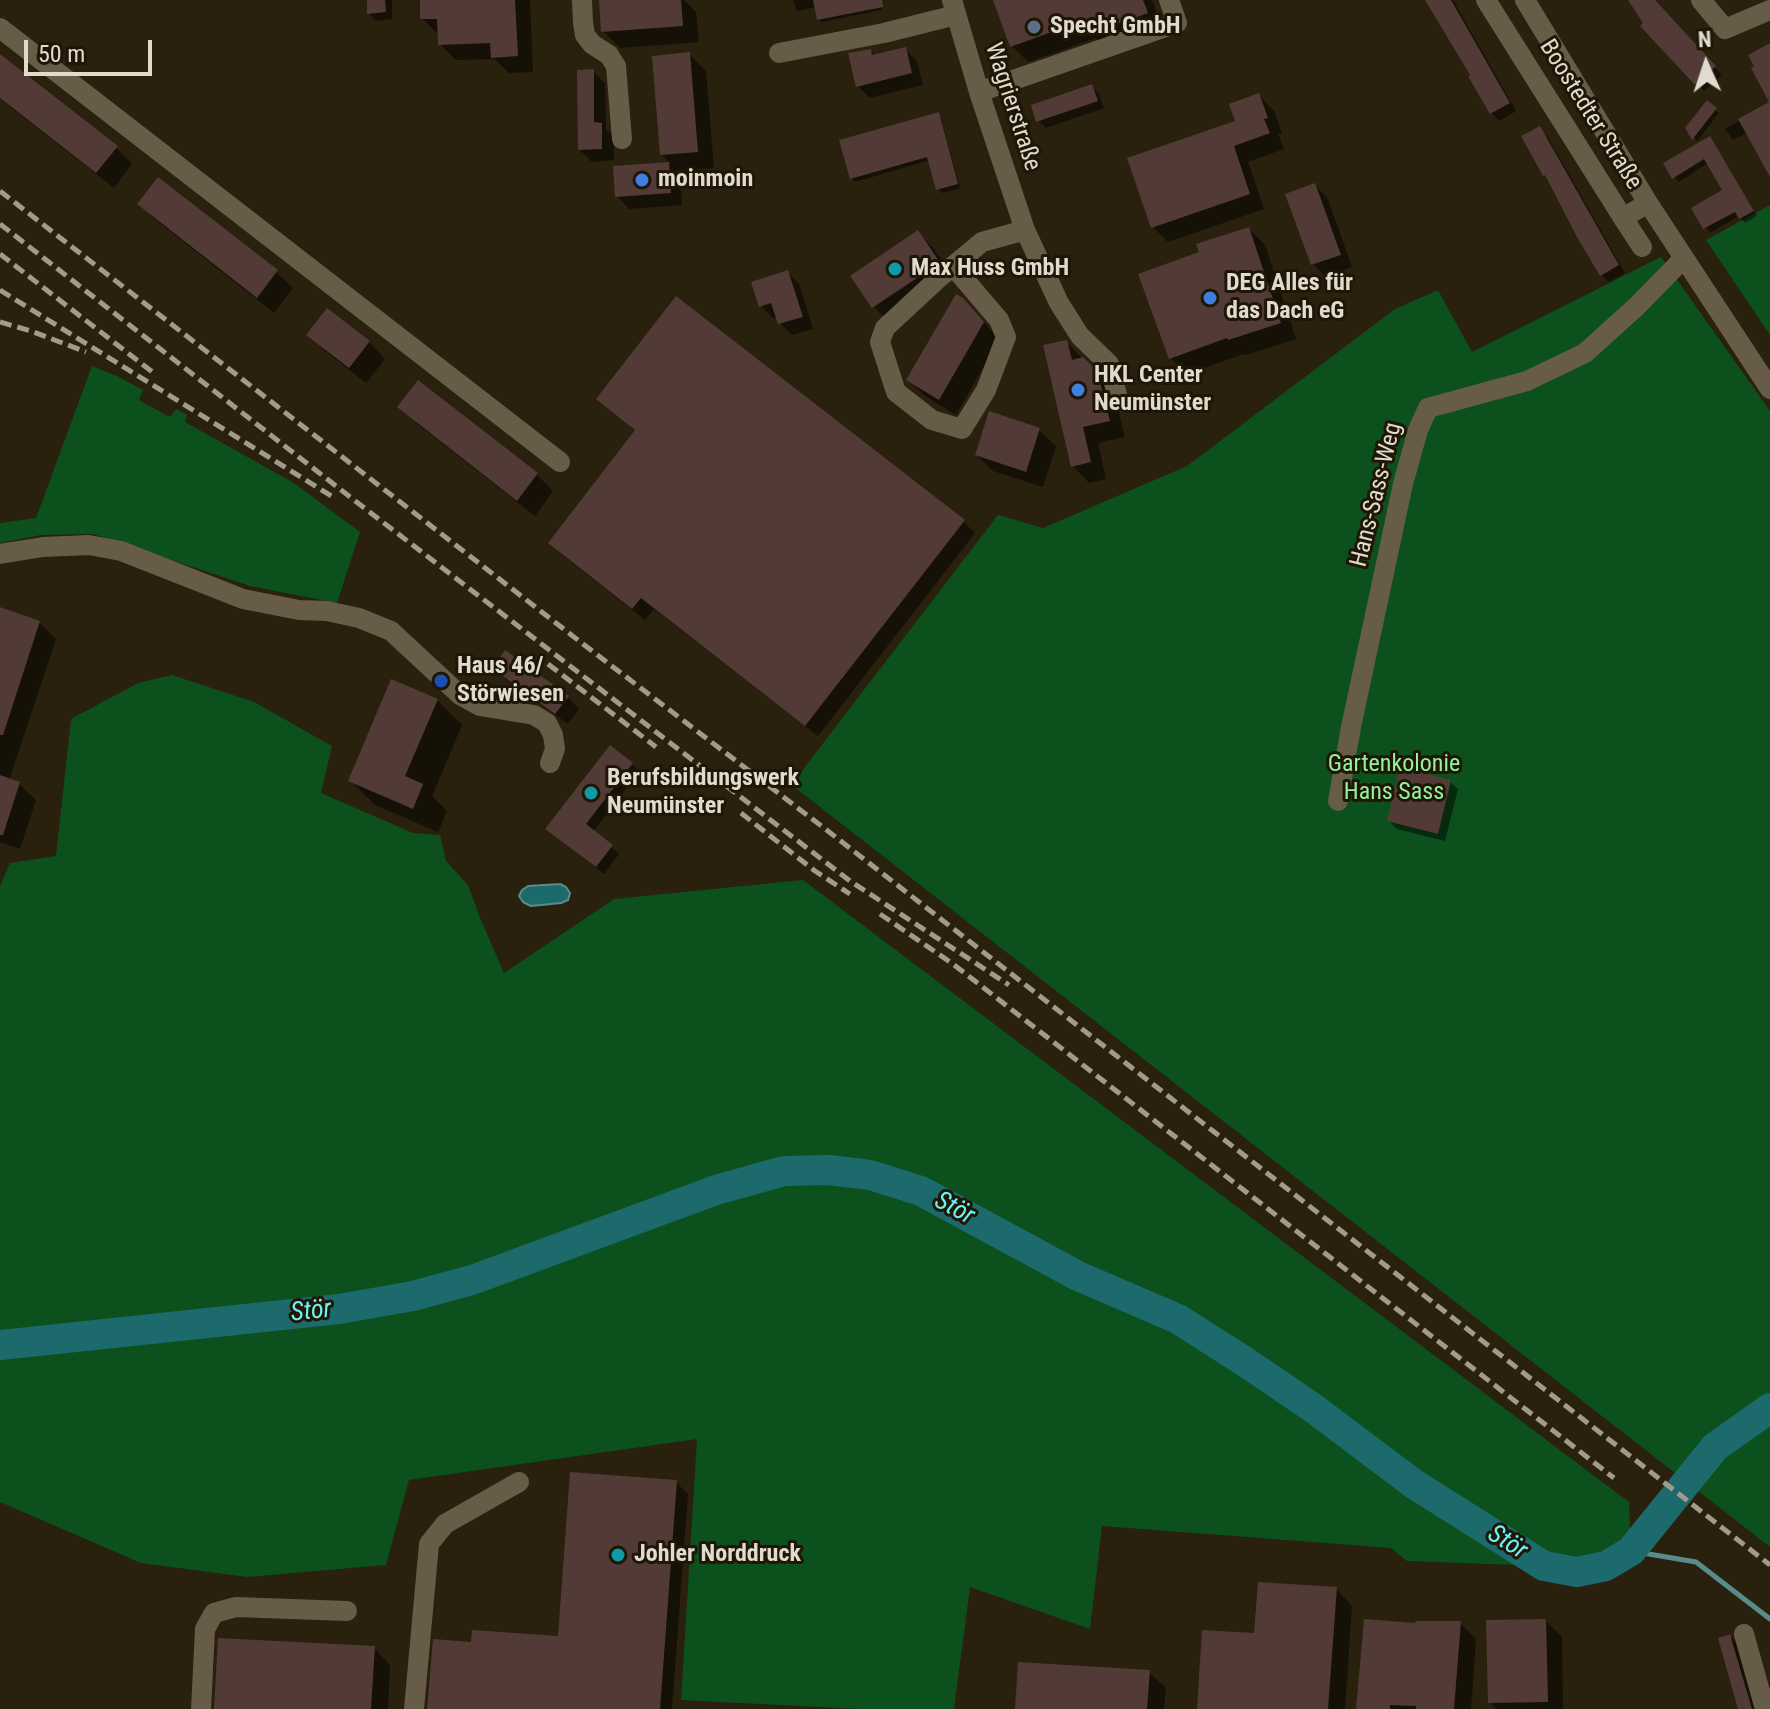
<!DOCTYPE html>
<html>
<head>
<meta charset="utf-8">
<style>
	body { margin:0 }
	#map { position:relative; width:1770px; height:1709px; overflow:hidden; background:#29200d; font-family:"Roboto Condensed",sans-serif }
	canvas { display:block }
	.north { position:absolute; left:1666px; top:24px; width:80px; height:80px; -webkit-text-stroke:6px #1f1605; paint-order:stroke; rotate:357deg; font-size:22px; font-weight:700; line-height:32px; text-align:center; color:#e0dacf }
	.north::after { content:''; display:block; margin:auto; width:28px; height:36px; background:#e0dacf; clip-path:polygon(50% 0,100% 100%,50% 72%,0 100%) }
	.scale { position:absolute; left:24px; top:40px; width:128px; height:36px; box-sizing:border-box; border:4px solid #e0dacf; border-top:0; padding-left:10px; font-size:24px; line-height:28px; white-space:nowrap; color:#e0dacf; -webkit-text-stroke:6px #1f1605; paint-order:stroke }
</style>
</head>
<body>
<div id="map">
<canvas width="1770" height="1709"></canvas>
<div class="north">N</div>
<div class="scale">50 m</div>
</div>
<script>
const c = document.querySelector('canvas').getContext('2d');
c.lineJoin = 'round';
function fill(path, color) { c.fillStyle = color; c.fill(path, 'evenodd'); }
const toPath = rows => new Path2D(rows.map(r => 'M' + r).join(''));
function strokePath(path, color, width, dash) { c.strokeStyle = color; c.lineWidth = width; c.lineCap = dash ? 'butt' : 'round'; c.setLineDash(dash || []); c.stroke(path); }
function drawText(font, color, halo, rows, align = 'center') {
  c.font = font + ' "Roboto Condensed",sans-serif'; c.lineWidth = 6; c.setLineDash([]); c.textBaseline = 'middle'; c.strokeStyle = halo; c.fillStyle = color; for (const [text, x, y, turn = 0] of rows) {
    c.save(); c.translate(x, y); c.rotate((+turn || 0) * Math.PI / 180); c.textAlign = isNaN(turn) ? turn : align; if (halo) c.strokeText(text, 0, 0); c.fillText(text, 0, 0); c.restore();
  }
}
const green = toPath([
	[1770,205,1770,335,1706,240],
	[1661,257,1770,411,1770,1547,793,786,804,768,998,515,1043,528,1187,466,1395,309,1438,290,1472,352],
	[92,366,117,376,143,390,139,400,170,417,176,409,187,415,185,422,294,483,360,532,337,603,250,586,93,534,41,535,0,543,0,523,36,518],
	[172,675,254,702,332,746,321,793,413,833,440,835,446,861,468,885,481,920,504,973,614,899,803,880,1629,1502,1631,1551,1606,1566,1577,1572,1544,1566,1407,1561,1391,1548,1102,1526,1090,1629,970,1587,954,1709,859,1709,681,1700,697,1439,409,1480,386,1565,247,1577,141,1563,0,1502,0,886,10,863,56,856,71,719,138,683]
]);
const water = toPath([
	[560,884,566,887,570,893,568,900,561,903,531,906,523,902,519,896,522,890,528,886,560,884]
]);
const shadow = toPath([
	[369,0,392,0,392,19,376,21,369,13],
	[422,0,530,0,533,72,509,73,495,59,456,60,440,44,440,36,422,18],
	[624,0,684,0,696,12,699,42,620,48,603,31],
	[793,0,880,0,882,10,822,22,818,19,816,7,798,11,795,7],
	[995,0,1152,0,1163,30,1108,50,1096,38,1028,62,1012,46],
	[1428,0,1453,0,1516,111,1499,121,1492,113],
	[1630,0,1656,0,1654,2,1722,75,1704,91,1643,26,1646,23],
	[905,49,917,61,923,85,870,98,858,86,870,51,876,56],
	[689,54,706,71,714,168,675,171,680,176,682,205,629,209,617,196,615,168,671,164,662,155],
	[0,57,116,148,132,164,114,188,0,99],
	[593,71,605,83,606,129,614,137,614,160,592,162,580,150],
	[1091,86,1099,94,1104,108,1046,128,1038,120],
	[1258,95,1274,111,1282,133,1278,134,1284,149,1248,162,1264,209,1168,242,1153,227],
	[1707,103,1719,113,1697,141,1688,128],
	[1770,103,1770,173,1748,132,1733,140,1725,129],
	[938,115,941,118,960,188,942,193,938,189,930,160,855,182,852,178],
	[1539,128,1547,136,1625,273,1609,282,1602,275],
	[1710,138,1714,143,1757,216,1745,223,1739,216,1710,233,1694,208,1725,191,1708,163,1679,182,1674,177],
	[1314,185,1327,197,1352,267,1325,276,1313,264,1288,195],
	[139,204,276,272,293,288,274,313,156,220],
	[1249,229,1265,245,1296,339,1246,355,1244,354,1187,374,1171,358,1201,253],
	[918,233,934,249,954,278,942,288,890,323,874,307,853,276],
	[787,272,799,284,813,329,792,335,780,323,778,316,773,318,761,306],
	[980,317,999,340,956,415,925,396,908,380],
	[308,335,369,342,385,359,366,383,325,351],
	[1066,342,1113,389,1125,437,1098,443,1106,479,1089,483,1073,466],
	[419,383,537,475,553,491,535,516,416,423,400,407],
	[599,399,963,521,975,533,818,736,654,609,645,620,562,555,550,543,637,431],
	[1039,430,1056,446,1043,487,993,471,977,455],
	[0,610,39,622,56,639,9,780,19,784,36,800,20,849,0,842],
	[494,667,567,697,579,709,568,724,506,679],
	[437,700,462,725,432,796,447,811,438,832,375,805,350,780],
	[632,764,639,772,593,832,619,854,604,874,555,836],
	[1450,782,1458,789,1445,841,1397,829,1389,821],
	[676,1482,688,1494,672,1709,430,1709,473,1644,560,1639],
	[1336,1589,1352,1606,1345,1709,1199,1709,1256,1636],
	[1546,1621,1562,1637,1563,1709,1496,1709,1490,1702],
	[1460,1623,1476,1639,1471,1709,1358,1709],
	[1731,1637,1745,1651,1762,1709,1740,1709],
	[374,1648,390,1665,388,1709,216,1709],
	[1149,1672,1166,1688,1164,1709,1017,1709]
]);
const stream = toPath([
	[1631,1551,1696,1562,1770,1619]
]);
const river = toPath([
	[0,1345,339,1309,413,1296,472,1280,716,1190,784,1171,829,1170,870,1175,921,1191,1078,1276,1178,1319,1247,1363,1313,1408,1414,1484,1544,1566,1577,1572,1606,1566,1631,1551,1715,1447,1770,1408]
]);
const building = toPath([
	[367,0,385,0,386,12,367,14],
	[420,0,515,0,518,56,491,58,490,43,438,45,437,19,420,19],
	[599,0,681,0,683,26,601,32],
	[813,0,882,0,883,7,817,20],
	[993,0,1143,0,1148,13,1090,34,1085,20,1010,47],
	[1425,0,1451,0,1510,103,1490,114,1468,76,1470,75],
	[1628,0,1655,0,1716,66,1695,85,1640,26,1643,23],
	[1770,43,1770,177,1738,119,1769,102,1751,68,1754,66,1748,55],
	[906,47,912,73,856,87,848,53,871,49,872,55],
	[690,52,698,152,660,155,652,56],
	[0,54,118,146,96,173,0,98],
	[594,69,594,122,602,123,602,149,578,150,577,70],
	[1092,84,1098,101,1036,122,1031,105],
	[1259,93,1268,118,1264,119,1270,133,1234,146,1250,194,1151,228,1127,158,1235,121,1229,104],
	[1707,100,1717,108,1692,140,1685,128],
	[939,112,958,184,936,190,927,157,850,179,839,140],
	[1540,126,1619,265,1600,276,1577,237,1545,175,1543,176,1521,136],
	[1710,136,1754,211,1739,219,1735,212,1703,229,1691,208,1722,190,1704,159,1672,179,1663,163],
	[669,162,671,193,615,197,613,166],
	[158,177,278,270,257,298,137,204],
	[1315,183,1341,255,1311,265,1285,194],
	[1249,227,1281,323,1228,340,1227,338,1169,359,1138,274,1199,252,1196,244],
	[918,230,939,261,926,272,872,308,850,276],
	[788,270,803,317,778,324,771,303,759,307,751,282],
	[956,294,963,298,984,322,939,400,906,380],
	[676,296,965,520,805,726,641,598,632,609,548,543,635,430,596,399],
	[327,308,370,341,349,368,306,335],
	[1067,340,1072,360,1083,357,1097,371,1110,421,1083,427,1091,462,1071,467,1043,345],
	[418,380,538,473,517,501,397,407],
	[989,411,1040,428,1026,472,975,455],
	[0,607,40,621,3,735,0,735],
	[505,650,569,696,555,714,492,668],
	[391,679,438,699,405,776,423,784,413,809,348,781],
	[610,745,633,763,586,824,613,845,596,867,545,829],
	[1400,767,1451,780,1438,834,1387,821],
	[0,775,20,782,3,835,0,835],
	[570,1472,677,1480,660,1709,427,1709,433,1639,471,1642,472,1630,558,1636],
	[1258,1582,1337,1587,1328,1709,1197,1709,1202,1630,1254,1633],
	[1364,1619,1415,1623,1416,1621,1461,1621,1454,1709,1416,1709,1416,1706,1390,1705,1390,1709,1356,1709],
	[1546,1619,1548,1702,1488,1703,1486,1620],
	[1731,1634,1731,1638,1752,1709,1738,1709,1718,1638],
	[218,1638,375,1646,371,1709,214,1709],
	[1018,1662,1150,1670,1147,1709,1015,1709]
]);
const minor = toPath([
	[582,0,583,23,585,35,592,44,609,55,616,66,622,139],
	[952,0,979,92,1025,230,1059,303,1080,336,1109,364,1119,402],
	[1486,0,1623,218,1648,203],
	[1525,0,1648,203,1770,389],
	[1701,0,1725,29,1770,10],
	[0,28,560,462],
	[779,53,884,33,956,15],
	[979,92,1177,23,1169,0],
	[1623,218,1642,247],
	[953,266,999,320,1006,337,986,390,962,429,932,420,896,392,880,342,885,328,941,276,982,242,1025,230],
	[0,554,43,547,89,545,121,551,243,599,299,610,327,611,359,618,391,631,460,695,480,706,534,715,547,723,553,735,555,749,550,763],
	[1338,801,1351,727,1403,484,1418,430,1428,408,1527,381,1585,353,1637,306,1684,258],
	[1744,1634,1765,1709],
	[201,1709,205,1629,214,1613,236,1607,347,1611],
	[414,1709,429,1544,445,1524,519,1482]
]);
const rail = toPath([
	[0,191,583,644,824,828,1770,1565],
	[0,224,354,500,850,881,1009,985],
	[0,254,155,374],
	[0,290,333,497],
	[0,322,31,331,86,352],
	[548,664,656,747],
	[741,813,815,871,850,894],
	[880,914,953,964,1614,1478]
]);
const markers = [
	[1034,27,8,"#5c6f8a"],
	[642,180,8,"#3f7fe0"],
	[895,269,8,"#0f9aa8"],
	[1210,298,8,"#3f7fe0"],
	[1078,390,8,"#3f7fe0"],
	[441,681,8,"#1a4fb4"],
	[591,793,8,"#0f9aa8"],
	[618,1555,8,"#0f9aa8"]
];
const poiNames = [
	["Specht GmbH",1050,27],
	["moinmoin",658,180],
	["Max Huss GmbH",911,269],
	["DEG Alles für",1226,284],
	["das Dach eG",1226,312],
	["HKL Center",1094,376],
	["Neumünster",1094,404],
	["Haus 46/",457,667],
	["Störwiesen",457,695],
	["Berufsbildungswerk",607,779],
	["Neumünster",607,807],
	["Johler Norddruck",634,1555]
];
const streetNames = [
	["Wagrierstraße",1012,107,72],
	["Boostedter Straße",1590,115,58],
	["Hans-Sass-Weg",1377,495,-76]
];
const parkNames = [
	["Gartenkolonie",1394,765],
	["Hans Sass",1394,793]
];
const waterNames = [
	["Stör",954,1209,28],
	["Stör",311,1312,-6],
	["Stör",1507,1543,32]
];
fill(green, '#0c501e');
fill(water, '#1d6a6c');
strokePath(water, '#588c8a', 2);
fill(shadow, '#0007');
strokePath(stream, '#588c8a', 5);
strokePath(river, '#1d6a6c', 30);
fill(building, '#523b36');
strokePath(minor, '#675c48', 20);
strokePath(rail, '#a29b8d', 5, [12, 6]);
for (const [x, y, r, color] of markers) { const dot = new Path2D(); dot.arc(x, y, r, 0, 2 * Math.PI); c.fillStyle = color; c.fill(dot); strokePath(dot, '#1f1605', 3); }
drawText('bold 24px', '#e0dacf', '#1f1605', poiNames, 'left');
drawText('24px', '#e0dacf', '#1f1605', streetNames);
drawText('24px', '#91f39e', '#1f1605', parkNames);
drawText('italic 26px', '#69f3f8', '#1f1605', waterNames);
</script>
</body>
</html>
